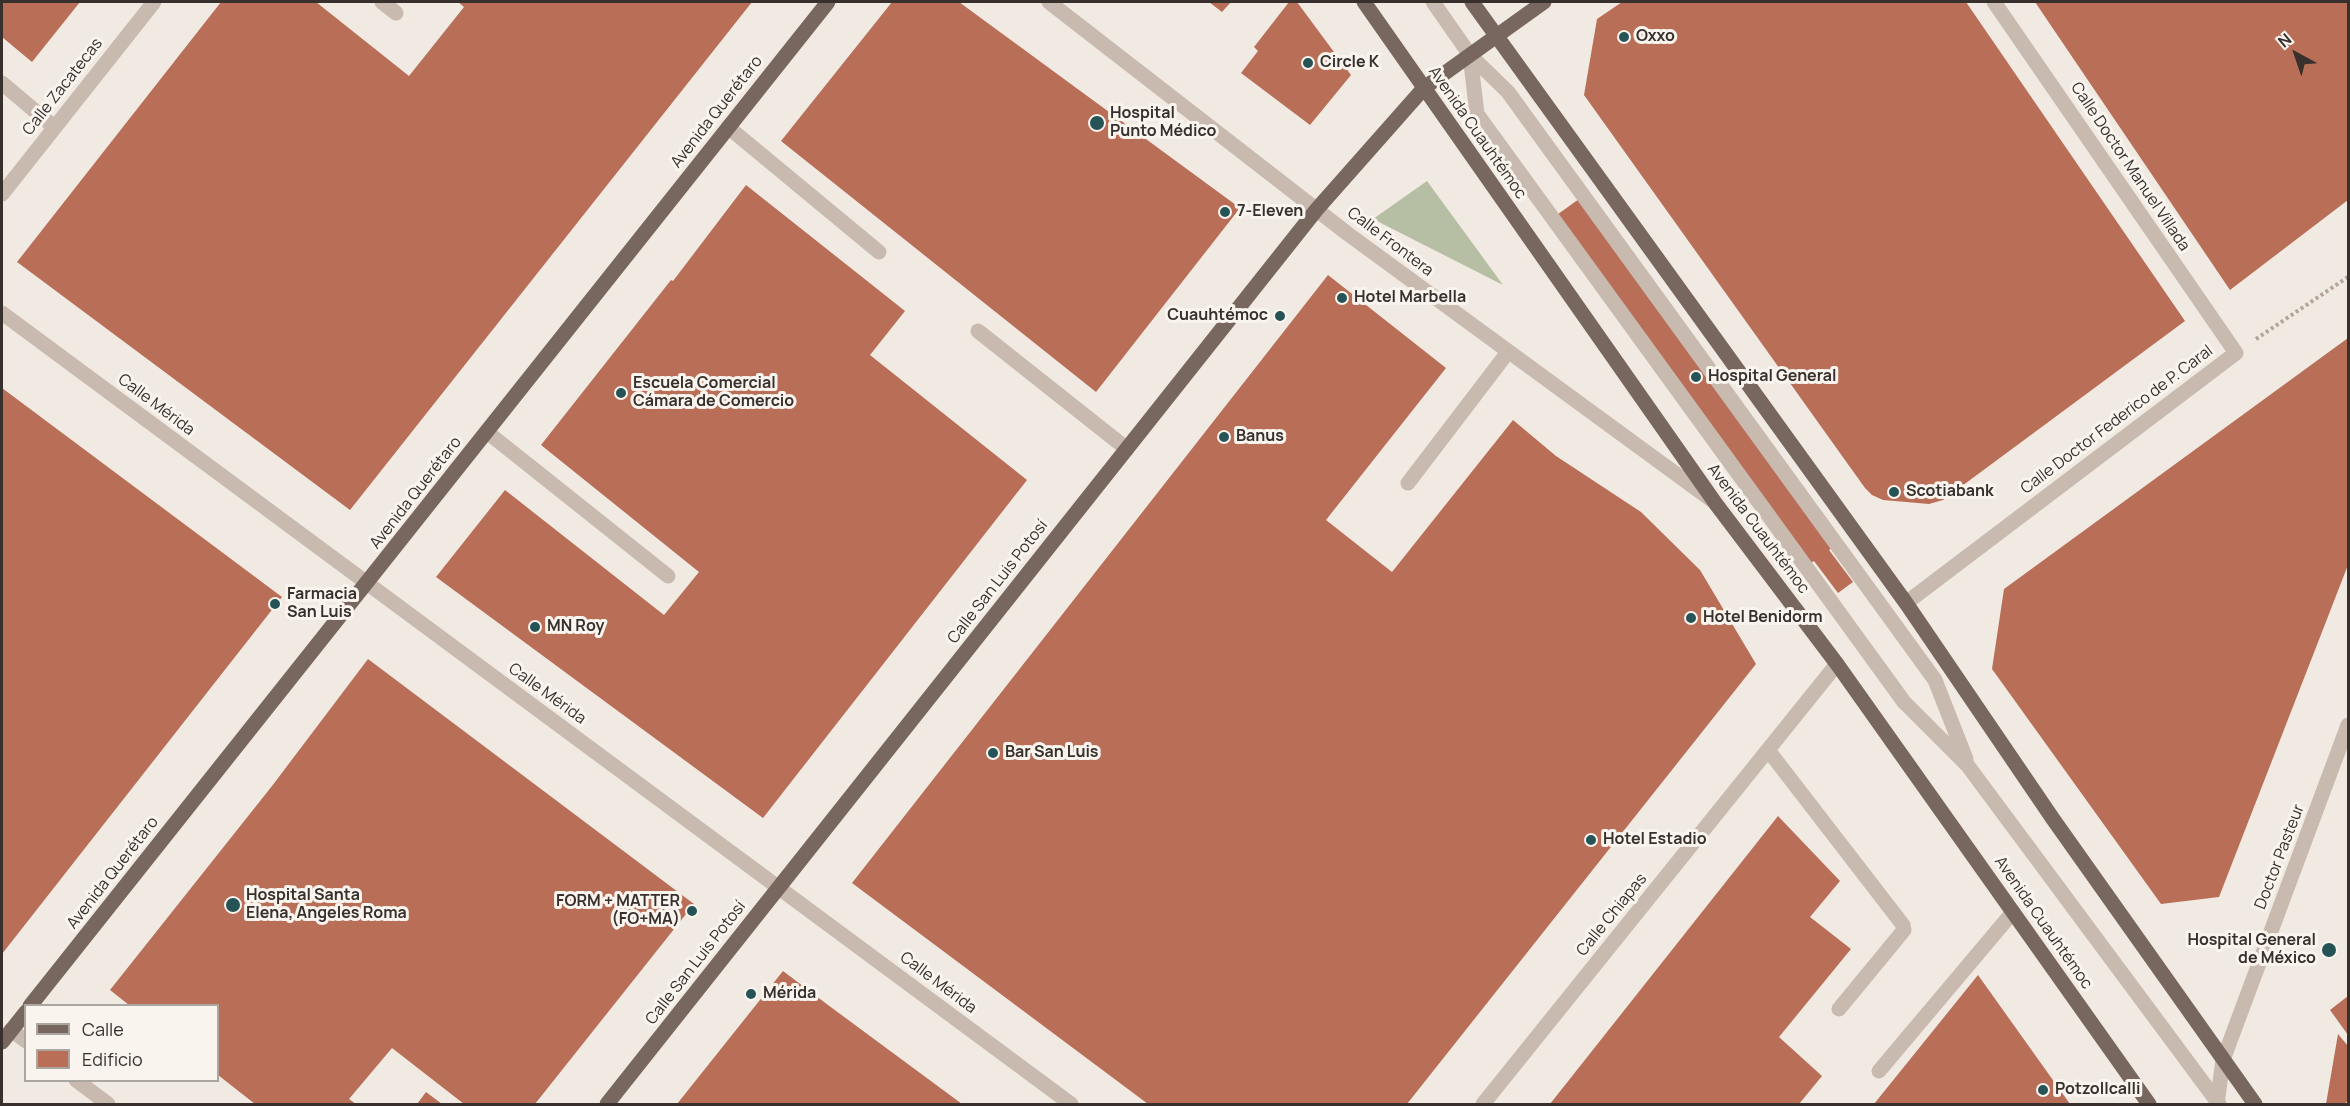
<!DOCTYPE html>
<html>
<head>
<meta charset="utf-8">
<style>
	body { margin:0 }
	#map { position:relative; width:2350px; height:1106px; overflow:hidden; background:#f1eae2; font-family:Manrope,sans-serif }
	canvas { display:block }
	.frame { position:absolute; inset:0; border:3px solid #38302c; pointer-events:none }
	.legend { position:absolute; left:24px; top:1004px; width:195px; height:78px; box-sizing:border-box; background:#f9f4ee; border:2px solid #aca6a0; margin:0; padding:8px 10px; list-style:none; font-size:18px; color:#38302c }
	.legend li { display:flex; align-items:center; gap:12px; height:30px }
	.legend b { width:30px; border:2px solid #aca6a0 }
	.north { position:absolute; left:2266px; top:24px; width:60px; height:60px; -webkit-text-stroke:4px #f9f4ee; paint-order:stroke; rotate:320deg; font-size:16px; font-weight:700; line-height:24px; text-align:center; color:#38302c }
	.north::after { content:''; display:block; margin:auto; width:21px; height:27px; background:#38302c; clip-path:polygon(50% 0,100% 100%,50% 72%,0 100%) }
</style>
</head>
<body>
<div id="map">
<canvas width="2350" height="1106"></canvas>
<div class="frame"></div>
<ul class="legend">
<li><b style="height:8px;background:#78675f"></b>Calle</li>
<li><b style="height:16px;background:#b96e58"></b>Edificio</li>
</ul>
<div class="north">N</div>
</div>
<script>
const c = document.querySelector('canvas').getContext('2d');
c.lineJoin = 'round';
function fill(path, color) { c.fillStyle = color; c.fill(path, 'evenodd'); }
const toPath = rows => new Path2D(rows.map(r => 'M' + r).join(''));
function strokePath(path, color, width, dash) { c.strokeStyle = color; c.lineWidth = width; c.lineCap = dash ? 'butt' : 'round'; c.setLineDash(dash || []); c.stroke(path); }
function drawText(font, color, halo, rows, align = 'center') {
  c.font = font + ' Manrope,sans-serif'; c.lineWidth = 6; c.setLineDash([]); c.textBaseline = 'middle'; c.strokeStyle = halo; c.fillStyle = color; for (const [text, x, y, turn = 0] of rows) {
    c.save(); c.translate(x, y); c.rotate((+turn || 0) * Math.PI / 180); c.textAlign = isNaN(turn) ? turn : align; if (halo) c.strokeText(text, 0, 0); c.fillText(text, 0, 0); c.restore();
  }
}
const green = toPath([
	[1427,181,1503,285,1373,219]
]);
const building = toPath([
	[2,2,80,2,32,62,2,37],
	[221,2,316,2,409,76,464,7,458,2,752,2,350,510,17,262],
	[892,2,959,2,1240,208,1096,392,781,141],
	[1209,2,1231,2,1222,12],
	[1289,2,1297,2,1351,75,1310,125,1241,73,1258,51,1254,47],
	[1622,2,1966,2,2185,321,1943,500,1929,504,1883,500,1872,495,1865,488,1584,95,1597,19],
	[2035,2,2348,2,2348,200,2230,290],
	[746,185,905,311,870,355,1027,480,763,818,436,577,505,490,664,615,699,572,541,445,671,280,673,281],
	[1579,199,1838,544,1829,550,1853,582,1838,593,1814,561,1804,567,1554,217],
	[1328,275,1446,368,1326,520,1392,572,1513,420,1556,456,1641,512,1700,570,1756,664,1407,1104,1148,1104,852,883],
	[2348,338,2348,565,2219,897,2161,904,1992,669,2004,589],
	[2,388,282,597,2,954],
	[368,659,694,904,535,1104,464,1104,392,1048,349,1099,356,1104,255,1104,218,1075,218,1005,129,1005,110,990,272,786],
	[1778,816,1840,881,1810,917,1851,949,1779,1037,1822,1076,1799,1104,1550,1104],
	[783,971,828,1005,962,1104,677,1104],
	[1978,975,2070,1104,1874,1104],
	[2348,996,2348,1035,2330,1010],
	[2338,1034,2348,1046,2348,1101,2344,1104,2326,1104],
	[426,1092,442,1104,417,1104]
]);
const path = toPath([
	[2256,339,2348,277]
]);
const minor = toPath([
	[382,2,396,13],
	[1049,2,1348,234,1713,501],
	[1433,2,1470,55,1508,92,1935,680,1966,759],
	[1470,55,1477,114,1904,702,1968,766,2219,1104],
	[2,83,54,127],
	[728,127,879,252],
	[2,194,154,2],
	[2,313,1071,1104],
	[978,331,1127,449],
	[487,432,668,576],
	[1408,483,1508,352],
	[1906,603,2236,353,1994,2],
	[1768,750,1903,925,1904,930,1839,1009],
	[11,1030,26,1041],
	[1879,1071,2013,912],
	[76,1080,108,1104],
	[1483,1104,1837,664],
	[2217,1104,2223,1060,2348,725]
]);
const major = toPath([
	[1364,2,1716,504,1837,664,2149,1104],
	[1472,2,1906,603,2053,819,2255,1104],
	[30,1006,828,2],
	[2,1042,26,1012],
	[607,1104,1317,209,1424,88,1544,2]
]);
const markers = [
	[1624,37,6,"#265356"],
	[1308,63,6,"#265356"],
	[1097,123,8,"#265356"],
	[1225,212,6,"#265356"],
	[1342,298,6,"#265356"],
	[1280,316,6,"#265356"],
	[1696,377,6,"#265356"],
	[621,393,6,"#265356"],
	[1224,437,6,"#265356"],
	[1894,492,6,"#265356"],
	[275,604,6,"#265356"],
	[1691,618,6,"#265356"],
	[535,627,6,"#265356"],
	[993,753,6,"#265356"],
	[1591,840,6,"#265356"],
	[233,905,8,"#265356"],
	[692,911,6,"#265356"],
	[2329,950,8,"#265356"],
	[751,994,6,"#265356"],
	[2043,1090,6,"#265356"]
];
const poiNames = [
	["Oxxo",1636,37],
	["Circle K",1320,63],
	["Hospital",1110,114],
	["Punto Médico",1110,132],
	["7-Eleven",1237,212],
	["Hotel Marbella",1354,298],
	["Cuauhtémoc",1268,316,"right"],
	["Hospital General",1708,377],
	["Escuela Comercial",633,384],
	["Cámara de Comercio",633,402],
	["Banus",1236,437],
	["Scotiabank",1906,492],
	["Farmacia",287,595],
	["San Luis",287,613],
	["Hotel Benidorm",1703,618],
	["MN Roy",547,627],
	["Bar San Luis",1005,753],
	["Hotel Estadio",1603,840],
	["Hospital Santa",246,896],
	["Elena, Angeles Roma",246,914],
	["FORM + MATTER",680,902,"right"],
	["(FO+MA)",680,920,"right"],
	["Hospital General",2316,941,"right"],
	["de México",2316,959,"right"],
	["Mérida",763,994],
	["Potzollcalli",2055,1090]
];
const streetNames = [
	["Calle Zacatecas",63,87,-52],
	["Avenida Querétaro",717,112,-52],
	["Avenida Cuauhtémoc",1477,133,55],
	["Calle Doctor Manuel Villada",2130,167,56],
	["Calle Frontera",1390,242,37],
	["Calle Mérida",156,405,37],
	["Calle Doctor Federico de P. Caral",2117,420,-37],
	["Avenida Querétaro",416,493,-52],
	["Avenida Cuauhtémoc",1758,529,53],
	["Calle San Luis Potosí",998,582,-52],
	["Calle Mérida",547,694,36],
	["Doctor Pasteur",2280,857,-69],
	["Avenida Querétaro",113,873,-52],
	["Calle Chiapas",1612,915,-51],
	["Avenida Cuauhtémoc",2043,923,55],
	["Calle San Luis Potosí",696,963,-52],
	["Calle Mérida",938,983,37]
];
fill(green, '#b6bfa3');
fill(building, '#b96e58');
strokePath(path, '#b4a499', 4, [3, 3]);
strokePath(minor, '#c9baaf', 15);
strokePath(major, '#78675f', 15);
for (const [x, y, r, color] of markers) { const dot = new Path2D(); dot.arc(x, y, r, 0, 2 * Math.PI); c.fillStyle = color; c.fill(dot); strokePath(dot, '#f9f4ee', 2); }
drawText('bold 16px', '#38302c', '#f9f4ee', poiNames, 'left');
drawText('16px', '#38302c', '#f9f4ee', streetNames);
</script>
</body>
</html>
